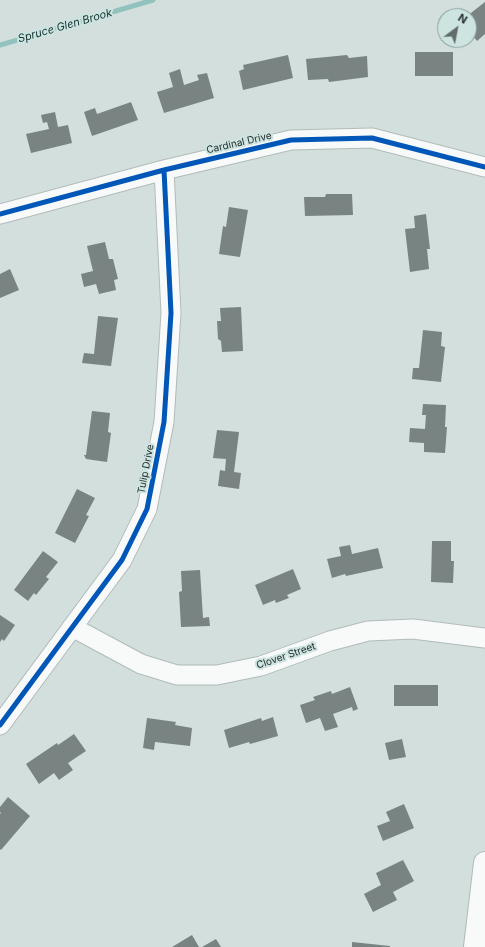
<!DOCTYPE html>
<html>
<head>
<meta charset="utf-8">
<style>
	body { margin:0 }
	#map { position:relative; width:485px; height:947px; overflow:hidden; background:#d2dfdd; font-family:Inter,sans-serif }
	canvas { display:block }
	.north { position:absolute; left:437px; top:8px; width:40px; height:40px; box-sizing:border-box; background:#cde4e1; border:1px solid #8a9c99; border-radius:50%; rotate:32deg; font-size:11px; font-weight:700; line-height:16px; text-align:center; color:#262f2e }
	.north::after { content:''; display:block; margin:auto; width:14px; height:18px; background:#626d6b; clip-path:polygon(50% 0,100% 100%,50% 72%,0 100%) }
</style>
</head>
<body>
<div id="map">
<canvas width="485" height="947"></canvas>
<div class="north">N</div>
</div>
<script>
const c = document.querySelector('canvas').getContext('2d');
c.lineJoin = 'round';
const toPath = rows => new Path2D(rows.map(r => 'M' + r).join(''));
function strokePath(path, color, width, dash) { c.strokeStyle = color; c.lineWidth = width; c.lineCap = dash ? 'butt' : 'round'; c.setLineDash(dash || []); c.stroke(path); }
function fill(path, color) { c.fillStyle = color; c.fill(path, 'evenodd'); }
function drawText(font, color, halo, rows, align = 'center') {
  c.font = font + ' Inter,sans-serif'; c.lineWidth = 4; c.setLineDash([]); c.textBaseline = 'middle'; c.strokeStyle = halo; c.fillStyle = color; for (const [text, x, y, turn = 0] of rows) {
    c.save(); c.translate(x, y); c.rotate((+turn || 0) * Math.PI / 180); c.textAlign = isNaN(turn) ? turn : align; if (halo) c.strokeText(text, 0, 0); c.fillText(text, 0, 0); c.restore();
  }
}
const stream = toPath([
	[0,45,153,0]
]);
const building = toPath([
	[485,2,485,34,477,41,469,31,469,16,467,16],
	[415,52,453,52,453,76,415,76],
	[288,55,293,78,243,90,239,71,244,69,243,65],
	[347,55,349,58,367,56,368,77,329,82,328,79,308,80,306,59],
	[180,69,184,85,199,80,197,75,207,73,214,98,164,113,157,92,173,87,169,73],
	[131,102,138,120,92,136,84,112,95,108,97,114],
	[55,112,58,127,68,125,72,143,31,153,26,134,49,129,47,122,43,123,41,115],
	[326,194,352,194,353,215,305,216,304,197,325,197],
	[229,207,248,210,240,257,219,254,223,226,226,227],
	[426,214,430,249,427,249,429,269,410,272,405,229,415,228,414,216],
	[105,242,109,259,113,259,118,279,114,280,116,290,99,294,96,284,84,287,81,274,93,271,87,246],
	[10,269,19,290,0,298,0,274],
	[241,307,243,351,222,352,221,341,218,339,217,321,221,321,220,308],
	[98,316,118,318,111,366,82,363,84,353,94,354],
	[423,330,442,332,441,346,445,347,441,382,412,379,413,368,419,368],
	[423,404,446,405,445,427,447,427,445,453,424,452,424,443,409,442,410,428,425,429,426,415,422,415],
	[92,411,110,413,108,432,111,433,107,462,86,459,84,455,86,455],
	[217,430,239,432,234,472,241,473,239,489,218,486,220,470,225,471,226,459,213,458],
	[77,489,95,498,86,515,89,516,75,543,55,533],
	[432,541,451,541,451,561,454,561,453,583,431,582],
	[350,545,352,554,378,548,383,568,346,576,345,574,332,578,327,559,341,556,339,547],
	[43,551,58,562,46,577,49,579,36,595,34,593,28,601,14,590],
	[293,569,301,589,287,595,289,598,276,603,275,600,263,605,255,585],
	[200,570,203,618,209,617,210,626,181,627,179,592,182,591,181,571],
	[0,615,15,625,4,641,2,639,0,642],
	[394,685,438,685,438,706,394,706],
	[350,687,358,709,353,711,352,707,333,714,338,727,325,731,320,718,306,723,300,705,315,700,313,697,331,691,332,694],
	[273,717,278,736,250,744,249,742,229,748,224,730,261,718,262,721],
	[147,718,176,722,175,725,192,728,190,746,155,742,154,750,143,748],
	[74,734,86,751,68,763,73,770,59,780,54,773,39,784,26,764,57,743,58,745],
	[402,739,406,757,389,760,385,743],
	[8,797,30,816,1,850,0,849,0,814,1,813,0,812,0,807],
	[404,804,414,828,383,841,377,826,390,821,386,812],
	[403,860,414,881,393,892,397,900,373,912,364,894,381,885,376,873],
	[192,935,199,947,172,947],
	[216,939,221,947,202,947],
	[352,942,390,946,390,947,352,947]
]);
const minor = toPath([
	[0,214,164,170,291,140,372,138,485,167],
	[72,627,141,664,177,675,217,675,261,666,330,641,368,631,413,629,485,638],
	[0,725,122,560,147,509,164,422,171,313,164,170]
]);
const tertiary = toPath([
	[475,947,485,863]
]);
const cycleway = toPath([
	[0,214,164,170,291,140,372,138,485,167],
	[0,725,122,560,147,509,164,422,171,313,164,170]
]);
const streetNames = [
	["Cardinal Drive",239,143,-13],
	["Tulip Drive",146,469,-79],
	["Clover Street",286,656,-19]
];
const waterNames = [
	["Spruce Glen Brook",65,26,-16]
];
strokePath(stream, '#92c2bd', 5);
fill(building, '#798382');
strokePath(minor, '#b1bbba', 21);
strokePath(tertiary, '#b1bbba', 24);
strokePath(minor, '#f8fafa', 19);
strokePath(tertiary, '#f8fafa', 22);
strokePath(cycleway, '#0057b8', 5);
drawText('10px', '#262f2e', '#cde4e1', streetNames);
drawText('italic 11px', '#133330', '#cde4e1', waterNames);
</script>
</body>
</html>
